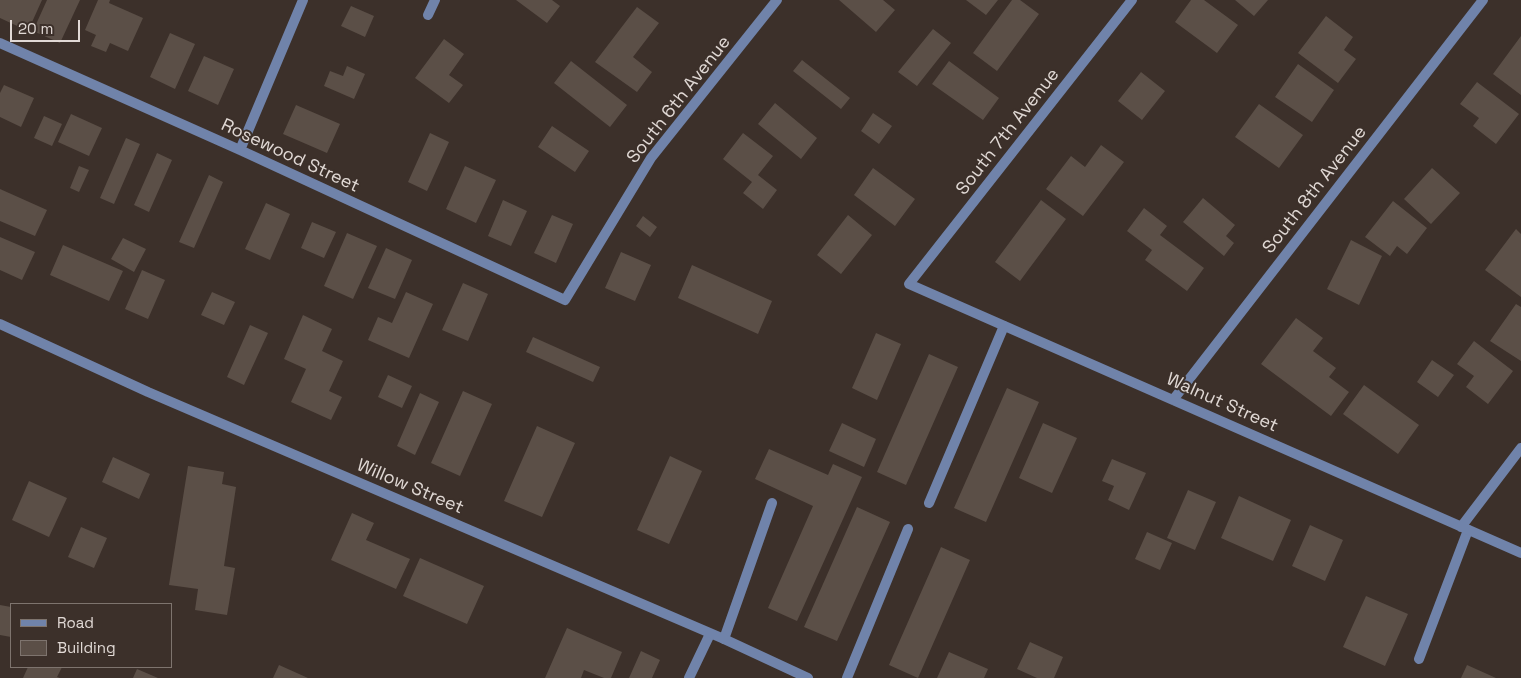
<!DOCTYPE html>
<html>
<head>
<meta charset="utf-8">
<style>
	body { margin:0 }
	#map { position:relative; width:1521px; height:678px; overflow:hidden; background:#3c302a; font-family:"Space Grotesk",sans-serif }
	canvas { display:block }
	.legend { position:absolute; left:10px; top:603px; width:162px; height:65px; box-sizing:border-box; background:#3c302a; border:1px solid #7e746e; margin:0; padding:6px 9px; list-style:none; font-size:15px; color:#e1d9d5 }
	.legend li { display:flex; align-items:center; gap:10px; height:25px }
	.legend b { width:25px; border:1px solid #7e746e }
	.scale { position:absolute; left:10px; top:20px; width:70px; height:22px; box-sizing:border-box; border:2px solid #e1d9d5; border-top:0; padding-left:6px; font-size:15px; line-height:18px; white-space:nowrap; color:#e1d9d5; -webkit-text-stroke:4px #3c302a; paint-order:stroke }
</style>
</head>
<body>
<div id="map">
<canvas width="1521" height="678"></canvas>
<ul class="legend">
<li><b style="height:6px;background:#7083aa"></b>Road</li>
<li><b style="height:14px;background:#5b4f47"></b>Building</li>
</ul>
<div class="scale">20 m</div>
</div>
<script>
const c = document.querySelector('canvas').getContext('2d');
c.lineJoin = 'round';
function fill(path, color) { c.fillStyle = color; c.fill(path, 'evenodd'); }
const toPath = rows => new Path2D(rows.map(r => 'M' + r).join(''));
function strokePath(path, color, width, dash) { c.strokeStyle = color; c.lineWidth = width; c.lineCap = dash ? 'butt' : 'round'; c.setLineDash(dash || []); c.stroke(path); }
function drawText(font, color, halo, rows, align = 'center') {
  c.font = font + ' "Space Grotesk",sans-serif'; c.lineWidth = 4; c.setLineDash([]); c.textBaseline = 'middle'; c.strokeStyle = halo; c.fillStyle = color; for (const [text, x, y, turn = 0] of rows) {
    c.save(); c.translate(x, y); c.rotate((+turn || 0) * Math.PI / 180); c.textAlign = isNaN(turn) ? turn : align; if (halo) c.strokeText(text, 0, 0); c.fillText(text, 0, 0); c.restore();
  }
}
const building = toPath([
	[0,0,42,0,28,31,0,18],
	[47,0,80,0,60,43,33,31],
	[98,0,110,0,109,3,143,18,128,51,110,43,106,52,91,46,96,35,85,30],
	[516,0,552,0,560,6,547,23],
	[839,0,883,0,895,10,876,32],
	[966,0,998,0,986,15],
	[1012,0,1020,0,1039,14,997,71,973,53],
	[1191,0,1204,0,1238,25,1217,53,1175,22],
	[1235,0,1268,0,1254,16],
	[351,6,374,16,365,37,341,26],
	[637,7,659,23,633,57,652,72,637,92,595,62],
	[1326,16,1353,37,1344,50,1356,59,1338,83,1298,53],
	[933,29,951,43,917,86,898,72],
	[170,33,195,44,175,89,150,77],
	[1521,36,1521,95,1493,74],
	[444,39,464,54,449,75,463,85,449,103,415,78],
	[204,56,234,69,218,105,188,91],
	[802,60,850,98,841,109,793,71],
	[571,61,627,105,610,127,554,83],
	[949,61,999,98,983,120,932,84],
	[1298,64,1334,90,1312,122,1275,97],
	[347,66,365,74,354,99,324,86,330,71,343,76],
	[1141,72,1165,91,1142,120,1118,101],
	[1477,82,1519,114,1496,144,1473,126,1479,118,1460,104],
	[4,85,34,98,21,127,0,117,0,93],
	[775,103,817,138,801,159,758,124],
	[1259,104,1303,135,1279,168,1235,137],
	[296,105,340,124,327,153,283,134],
	[873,113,892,126,879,144,861,131],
	[71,114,102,128,89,156,58,142],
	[44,116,62,124,52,146,34,138],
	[552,126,589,151,575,172,538,147],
	[430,133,449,142,427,191,408,182],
	[743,133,773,156,758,175,777,190,763,209,743,193,752,182,723,159],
	[126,138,140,144,114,204,100,198],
	[1101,145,1124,162,1083,216,1046,189,1071,156,1085,167],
	[157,153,172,160,149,212,134,205],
	[79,166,89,170,79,192,70,188],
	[465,166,496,180,476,223,446,209],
	[873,168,915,199,895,226,854,195],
	[1432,168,1460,193,1431,224,1404,199],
	[209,175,223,182,194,248,179,242],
	[0,189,47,210,35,236,0,221],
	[1203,198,1235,225,1226,236,1234,243,1224,256,1183,222],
	[503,200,527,211,511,246,488,236],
	[1041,200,1066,219,1020,281,995,262],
	[1393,201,1427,228,1407,254,1397,246,1390,256,1365,237],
	[266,203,290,214,270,260,245,249],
	[1144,208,1167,226,1160,235,1204,268,1187,291,1145,260,1152,250,1127,231],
	[552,215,573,224,556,263,534,253],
	[848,215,872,235,841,274,817,255],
	[643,216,657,227,650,237,636,226],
	[312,222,336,232,324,258,301,248],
	[1516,229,1521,234,1521,297,1485,270],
	[347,233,377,246,353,299,324,286],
	[0,237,35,252,22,280,0,270],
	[123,238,146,249,134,272,111,259],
	[1351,240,1382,256,1359,305,1327,289],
	[63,245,123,271,109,301,50,275],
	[386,248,412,260,395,299,368,288],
	[621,252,651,265,635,301,605,288],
	[692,265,772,301,758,334,678,298],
	[142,270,165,280,148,319,125,309],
	[463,283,488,294,468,341,442,330],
	[212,292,235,302,224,325,201,315],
	[406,292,433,304,409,358,368,340,378,317,392,323],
	[1516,304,1521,307,1521,361,1490,341],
	[303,315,332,329,322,351,343,361,329,391,342,397,331,420,291,402,306,369,284,359],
	[1296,318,1323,338,1313,351,1336,368,1329,377,1349,392,1331,416,1261,364],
	[250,325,268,333,244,385,227,377],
	[876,333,901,344,877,400,852,388],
	[533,337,600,367,593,382,526,352],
	[1474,341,1513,371,1488,404,1466,387,1474,376,1457,364],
	[929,354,958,367,906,485,877,472],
	[1432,360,1454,375,1438,397,1417,382],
	[388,375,412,386,402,408,378,397],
	[1364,385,1419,425,1398,454,1343,414],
	[1007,388,1039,402,986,522,954,508],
	[463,391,492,404,460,476,431,463],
	[420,393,439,402,415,455,397,446],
	[842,423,876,439,864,467,829,451],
	[1043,423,1077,438,1052,493,1019,478],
	[537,426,575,443,542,517,504,501],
	[769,449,828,475,833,464,862,477,797,621,768,608,813,506,755,479],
	[670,456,702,471,669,544,637,530],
	[113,457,150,474,139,499,102,482],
	[1112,459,1146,473,1129,510,1108,500,1114,486,1102,481],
	[188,466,224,472,222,484,236,487,224,566,235,568,227,615,195,610,198,589,169,585],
	[29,481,67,498,49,537,12,520],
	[1188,490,1216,502,1195,550,1167,538],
	[1239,496,1291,520,1273,561,1221,538],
	[857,507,890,522,837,641,804,627],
	[352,513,374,523,366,540,410,559,396,589,331,560],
	[1310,525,1343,540,1325,581,1292,566],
	[81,527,107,538,94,568,68,557],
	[1147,532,1172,543,1160,570,1135,559],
	[941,547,970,560,918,678,889,665],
	[420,558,484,586,467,624,403,596],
	[1366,596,1408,614,1385,666,1343,647],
	[0,605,11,607,11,637,0,635],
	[567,628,622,652,611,678,604,678,584,670,581,678,545,678],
	[1030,642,1063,657,1054,678,1037,678,1017,669],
	[641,651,660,660,652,678,629,678],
	[949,652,988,669,984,678,937,678],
	[279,665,308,678,273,678],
	[1467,665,1496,678,1461,678],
	[28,667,62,667,57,677,60,678,23,678],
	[137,669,158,678,133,678]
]);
const service = toPath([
	[929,503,1004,326],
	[724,639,772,503],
	[1419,659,1468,530],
	[689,678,710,634],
	[847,678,908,529]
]);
const minor = toPath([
	[1132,0,909,284,1521,553],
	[428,15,435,0],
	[0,43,240,150,565,300,651,158,777,0],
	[240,150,303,0],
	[0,324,148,392,724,639,808,678],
	[1173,400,1483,0],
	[1461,527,1521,448]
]);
const streetNames = [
	["South 6th Avenue",679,100,-52],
	["South 7th Avenue",1008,132,-52],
	["Rosewood Street",290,156,25],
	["South 8th Avenue",1315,190,-52],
	["Walnut Street",1222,403,24],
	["Willow Street",410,487,23]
];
fill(building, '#5b4f47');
strokePath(service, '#7083aa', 10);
strokePath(minor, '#7083aa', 10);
drawText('18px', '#e1d9d5', '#3c302a', streetNames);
</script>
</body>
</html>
